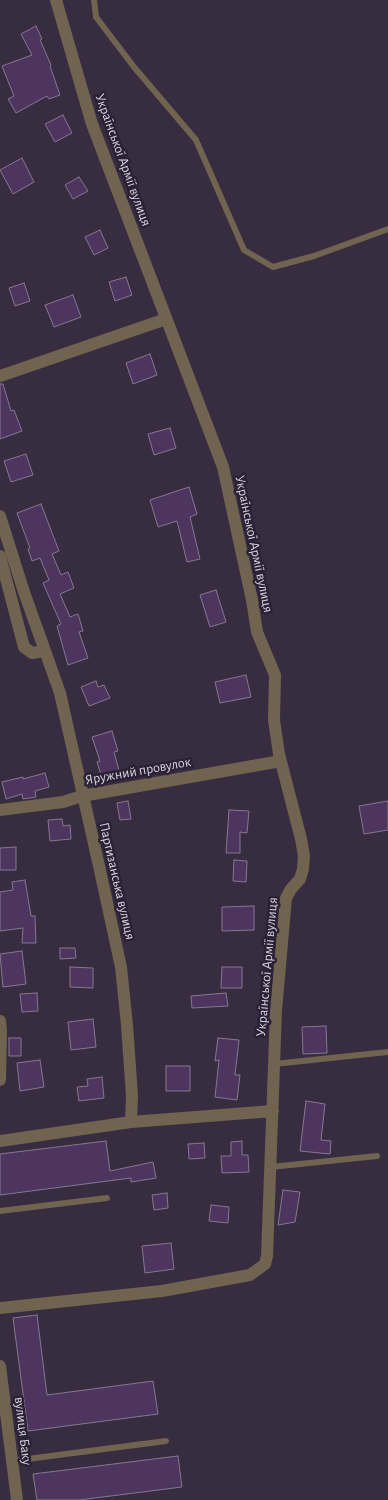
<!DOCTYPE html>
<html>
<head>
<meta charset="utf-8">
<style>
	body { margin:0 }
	canvas { display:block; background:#372c40 }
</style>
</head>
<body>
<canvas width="388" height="1500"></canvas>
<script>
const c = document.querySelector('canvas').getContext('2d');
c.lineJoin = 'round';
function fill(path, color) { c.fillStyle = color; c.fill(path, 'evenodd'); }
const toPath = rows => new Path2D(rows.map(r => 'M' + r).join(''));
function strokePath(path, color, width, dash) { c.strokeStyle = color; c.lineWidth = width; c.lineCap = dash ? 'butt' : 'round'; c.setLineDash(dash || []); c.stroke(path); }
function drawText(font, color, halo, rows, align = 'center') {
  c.font = font + ' "Alegreya Sans",sans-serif'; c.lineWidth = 5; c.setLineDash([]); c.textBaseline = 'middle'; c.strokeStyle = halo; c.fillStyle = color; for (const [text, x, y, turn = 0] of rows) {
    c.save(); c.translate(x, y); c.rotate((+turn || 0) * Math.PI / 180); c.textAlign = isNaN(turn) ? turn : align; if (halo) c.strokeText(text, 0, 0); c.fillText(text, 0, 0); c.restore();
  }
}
const building = toPath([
	[36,26,42,39,40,40,51,65,50,66,60,95,49,99,47,96,16,113,8,99,14,96,2,66,32,55,21,34,36,26],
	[63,115,72,133,55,142,45,124,63,115],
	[22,158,34,182,13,194,0,170,22,158],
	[79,177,88,191,73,199,65,185,79,177],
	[100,230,108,248,94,255,85,237,100,230],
	[126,277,132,295,115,301,109,282,126,277],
	[24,283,30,301,15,306,9,288,24,283],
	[73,295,81,317,54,327,45,305,73,295],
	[150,354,157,375,133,384,126,363,150,354],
	[0,384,3,384,11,411,14,410,22,431,0,439,0,384],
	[170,428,176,448,154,455,148,434,170,428],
	[26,454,33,475,11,482,4,461,26,454],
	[189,487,197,514,190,517,200,559,187,562,177,521,158,527,150,500,189,487],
	[41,504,59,551,52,554,61,575,68,572,74,588,60,594,70,617,78,614,83,631,79,632,88,658,68,665,57,626,61,624,43,583,49,580,40,558,32,561,28,549,30,548,17,513,41,504],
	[216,590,226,622,210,627,200,595,216,590],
	[246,675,251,697,220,703,215,682,246,675],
	[96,681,98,687,104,685,110,698,89,706,81,687,96,681],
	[112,731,118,751,114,752,120,774,102,778,97,762,100,761,92,737,112,731],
	[45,773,49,787,35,791,36,797,23,799,22,794,6,799,2,782,23,777,23,779,45,773],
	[128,801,131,819,120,820,117,803,128,801],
	[388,801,388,830,364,834,359,806,388,801],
	[229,810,249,811,247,833,240,832,240,853,226,853,229,810],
	[62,819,63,826,70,825,71,839,50,841,48,820,62,819],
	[16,847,16,870,0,870,0,848,16,847],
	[234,860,247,861,246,882,233,881,234,860],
	[25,880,31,916,35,916,36,943,22,943,23,928,0,931,0,892,13,890,12,882,25,880],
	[254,906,254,930,222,931,222,907,254,906],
	[60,948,75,948,76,958,60,959,60,948],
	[22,951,26,984,3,987,0,954,22,951],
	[70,967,93,968,93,988,70,987,70,967],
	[222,967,242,967,242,988,221,988,222,967],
	[37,993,38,1011,22,1012,20,994,37,993],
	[226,993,228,1006,192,1008,191,996,226,993],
	[93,1019,96,1047,71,1050,68,1022,93,1019],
	[326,1026,327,1053,303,1054,302,1027,326,1026],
	[9,1038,21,1038,21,1056,9,1056,9,1038],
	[218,1038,239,1040,235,1075,240,1075,237,1100,215,1097,219,1060,215,1061,218,1038],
	[40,1060,44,1087,20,1091,17,1063,40,1060],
	[166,1066,190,1066,190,1091,166,1091,166,1066],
	[102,1077,104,1098,79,1101,77,1087,88,1086,87,1079,102,1077],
	[306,1101,325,1104,321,1140,331,1141,330,1154,300,1151,306,1101],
	[106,1141,110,1171,153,1162,156,1178,131,1182,131,1178,0,1195,0,1154,106,1141],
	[242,1141,242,1155,248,1155,249,1172,222,1173,221,1156,231,1156,231,1142,242,1141],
	[204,1143,205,1158,189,1159,188,1144,204,1143],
	[283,1190,300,1192,295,1222,278,1225,283,1190],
	[167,1193,168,1208,154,1210,152,1195,167,1193],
	[211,1205,229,1207,228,1223,209,1221,211,1205],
	[171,1243,174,1269,145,1273,142,1246,171,1243],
	[37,1315,47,1395,153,1381,158,1414,28,1431,13,1318,37,1315],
	[178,1456,182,1487,79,1500,37,1500,33,1474,178,1456]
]);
const service = toPath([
	[94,0,96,17,134,67,196,140,244,250,273,267,314,256,388,229],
	[274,1064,388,1052],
	[271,1167,377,1156],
	[0,1211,107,1198],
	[12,1461,166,1441]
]);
const minor = toPath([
	[0,376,166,319],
	[0,516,24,592,60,693,99,866,121,967,127,1025,132,1096,131,1122],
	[0,556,24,647,32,653,45,651],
	[0,810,63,802,82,796,281,761],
	[0,1021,1,1031,0,1080],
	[0,1141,131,1122,273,1111],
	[0,1308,162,1291,250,1275,265,1264,267,1256,276,1011,286,898,291,889,300,879,303,869,304,856,301,839,279,754,274,720,275,675,257,632,252,600,223,467,92,124,56,0],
	[0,1366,17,1500]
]);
const streetNames = [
	["Української Армії вулиця",123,160,70],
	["Української Армії вулиця",254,544,78],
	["Яружний провулок",138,771,-10],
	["Партизанська вулиця",117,881,77],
	["Української Армії вулиця",267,967,-85],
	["вулиця Баку",23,1431,83]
];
fill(building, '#4d3560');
strokePath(building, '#84788f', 1);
strokePath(service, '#70634f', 6);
strokePath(minor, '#70634f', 12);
drawText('14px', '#d9d3e0', '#2c2235', streetNames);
</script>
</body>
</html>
